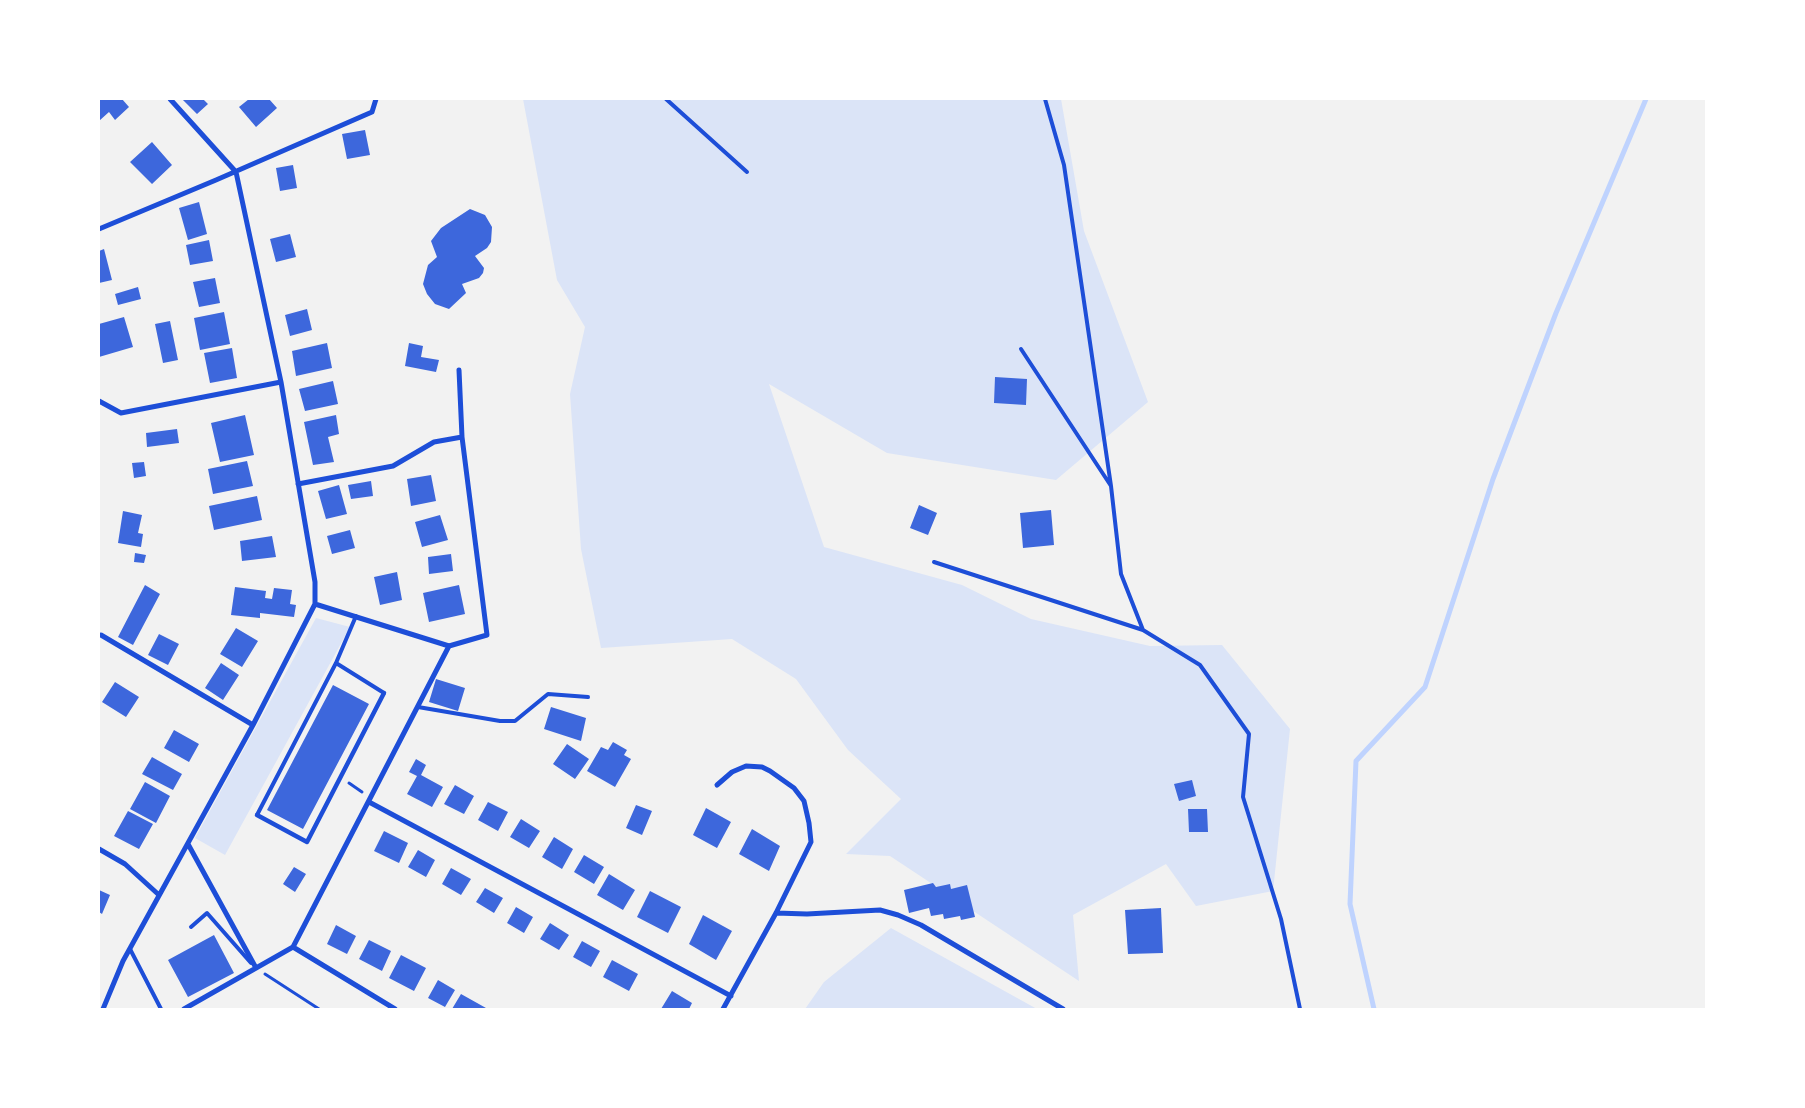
<!DOCTYPE html>
<html>
<head>
<meta charset="utf-8">
<style>
	body { margin:0 }
	#map { position:relative; width:1805px; height:1108px; overflow:hidden; background:#f2f2f2; font-family:"Open Sans",sans-serif }
	canvas { display:block }
	.frame { position:absolute; inset:0; border:100px solid #fff; pointer-events:none }
</style>
</head>
<body>
<div id="map">
<canvas width="1805" height="1108"></canvas>
<div class="frame"></div>
</div>
<script>
const c = document.querySelector('canvas').getContext('2d');
c.lineJoin = 'round';
function fill(path, color) { c.fillStyle = color; c.fill(path, 'evenodd'); }
const toPath = rows => new Path2D(rows.map(r => 'M' + r).join(''));
function strokePath(path, color, width, dash) { c.strokeStyle = color; c.lineWidth = width; c.lineCap = dash ? 'butt' : 'round'; c.setLineDash(dash || []); c.stroke(path); }
const green = toPath([
	[523,99,1061,99,1084,231,1148,402,1056,480,887,453,769,384,824,547,962,585,1031,619,1150,646,1222,645,1290,729,1273,891,1196,906,1166,864,1073,915,1079,981,890,856,846,854,901,799,848,750,796,679,732,639,601,648,581,549,570,394,585,327,557,280],
	[316,618,350,627,225,855,195,838],
	[891,928,1037,1009,805,1009,824,982]
]);
const stream = toPath([
	[1374,1009,1350,904,1356,761,1425,687,1493,479,1556,313,1646,99]
]);
const building = toPath([
	[99,99,122,99,129,107,115,120,109,112,99,121],
	[182,99,203,99,208,104,197,114],
	[249,99,269,99,277,108,256,127,239,107],
	[365,130,370,155,347,159,342,134],
	[152,142,172,165,152,184,130,162],
	[293,165,297,188,280,191,276,168],
	[199,202,207,234,188,240,179,208],
	[470,209,485,215,492,227,491,242,487,248,475,256,484,268,483,273,479,278,462,284,466,293,449,309,435,304,427,294,423,284,428,265,437,257,431,241,441,228],
	[290,234,296,257,276,262,270,239],
	[209,240,213,261,190,265,186,245],
	[104,249,112,280,99,283,99,251],
	[215,278,220,303,199,307,193,282],
	[138,287,141,299,118,305,115,294],
	[307,309,312,330,290,336,285,315],
	[224,312,230,344,200,350,194,318],
	[124,317,133,347,99,357,99,324],
	[170,321,178,360,163,363,155,324],
	[327,343,332,368,296,376,292,351],
	[409,343,423,346,421,357,439,360,436,372,405,366],
	[232,348,237,378,210,383,204,353],
	[995,377,1027,379,1026,405,994,403],
	[333,381,338,404,305,411,299,389],
	[245,415,254,455,220,462,211,423],
	[336,415,339,434,328,437,334,462,313,465,304,422],
	[177,429,179,443,147,447,146,433],
	[247,461,253,486,213,494,208,469],
	[144,462,146,476,134,478,132,463],
	[431,475,436,501,411,506,407,479],
	[371,481,373,496,351,499,348,485],
	[339,485,347,514,326,519,318,491],
	[257,496,262,520,214,530,209,506],
	[919,505,937,513,928,535,910,528],
	[1051,510,1054,545,1023,548,1020,513],
	[123,511,142,515,138,533,143,534,141,547,118,543],
	[440,515,448,540,422,547,415,522],
	[350,530,355,548,332,554,327,536],
	[272,536,276,557,242,561,240,541],
	[135,553,146,555,144,563,134,562],
	[451,554,453,571,429,574,428,557],
	[397,572,402,600,380,605,374,577],
	[145,585,160,594,133,645,118,637],
	[459,585,465,614,429,622,423,593],
	[235,587,266,591,265,598,272,599,274,588,292,590,290,604,296,605,294,617,260,613,260,618,231,615],
	[236,628,258,641,242,667,220,654],
	[159,634,179,644,168,665,148,655],
	[221,663,239,675,223,700,205,688],
	[436,679,465,688,458,711,429,702],
	[115,682,139,697,126,717,102,702],
	[333,685,369,704,303,829,267,810],
	[551,707,586,718,581,741,544,729],
	[174,730,199,744,189,762,164,748],
	[613,742,627,750,624,755,631,759,615,787,587,771,601,747,608,750],
	[567,744,589,759,575,779,553,764],
	[152,757,182,774,173,790,142,774],
	[416,759,426,765,421,775,443,787,432,807,407,794,417,776,409,772],
	[1192,780,1196,796,1179,801,1174,784],
	[145,782,170,796,156,823,130,809],
	[455,785,474,796,464,814,444,804],
	[488,802,508,812,498,831,478,820],
	[636,805,652,811,642,835,626,828],
	[706,808,731,822,717,848,693,835],
	[1188,809,1207,809,1208,832,1189,832],
	[128,811,153,824,139,849,114,836],
	[521,819,540,831,529,848,510,837],
	[752,829,780,846,769,871,739,854],
	[384,831,408,843,399,863,374,851],
	[554,837,573,849,562,869,542,857],
	[418,850,435,860,426,877,408,867],
	[584,855,604,867,594,884,574,872],
	[294,867,306,874,295,892,283,884],
	[451,868,471,879,461,895,442,884],
	[609,874,635,890,623,910,597,895],
	[933,883,936,887,950,884,951,889,967,885,975,917,961,920,960,916,944,919,943,914,931,916,929,908,909,913,904,890],
	[485,888,503,898,494,913,476,902],
	[99,890,110,895,102,914,99,912],
	[650,891,681,907,668,933,637,917],
	[516,907,533,917,524,933,507,923],
	[1161,908,1163,953,1128,954,1125,910],
	[703,915,732,931,716,960,689,944],
	[550,923,569,935,559,950,540,939],
	[336,925,356,936,347,954,327,944],
	[214,935,234,973,188,997,168,960],
	[369,940,391,951,382,971,359,959],
	[582,941,600,951,591,967,573,957],
	[401,955,426,968,414,991,389,978],
	[612,960,638,974,629,991,603,977],
	[438,980,455,990,445,1007,428,998],
	[672,991,692,1003,689,1009,661,1009],
	[461,994,486,1008,485,1009,452,1009]
]);
const path = toPath([
	[349,783,362,792],
	[265,974,319,1009]
]);
const service = toPath([
	[666,99,747,172],
	[1045,99,1064,165,1111,486],
	[1021,349,1111,486,1121,574,1143,630],
	[934,562,1143,630,1200,665,1249,734,1243,797,1281,919,1300,1009],
	[336,663,384,693],
	[418,707,500,721,515,721,548,694,588,697],
	[257,815,336,663,356,616],
	[191,927,207,913,251,963],
	[130,949,161,1009]
]);
const pedestrian = toPath([
	[257,815,307,842,384,693]
]);
const minor = toPath([
	[99,229,216,180,372,112,376,99],
	[99,401,121,413,281,382],
	[298,484,393,466,434,442,462,437],
	[101,635,253,725],
	[449,646,487,635,462,437,459,370],
	[717,785,732,772,746,766,762,767,770,771,794,788,804,801,809,823,811,842,776,913,723,1009],
	[369,802,731,996],
	[188,844,256,968],
	[99,849,125,864,159,895],
	[776,913,807,914,880,910,898,915,921,925,1063,1009],
	[293,947,395,1009],
	[103,1009,123,961,253,725,315,604,315,582,281,382,236,172,170,99],
	[184,1009,293,947,449,646,315,604]
]);
fill(green, '#dbe4f7');
strokePath(stream, '#bfd3fe', 5);
fill(building, '#3d67dc');
strokePath(path, '#1d4ed8', 3);
strokePath(service, '#1d4ed8', 4);
strokePath(pedestrian, '#1d4ed8', 4.5);
strokePath(minor, '#1d4ed8', 5);
</script>
</body>
</html>
